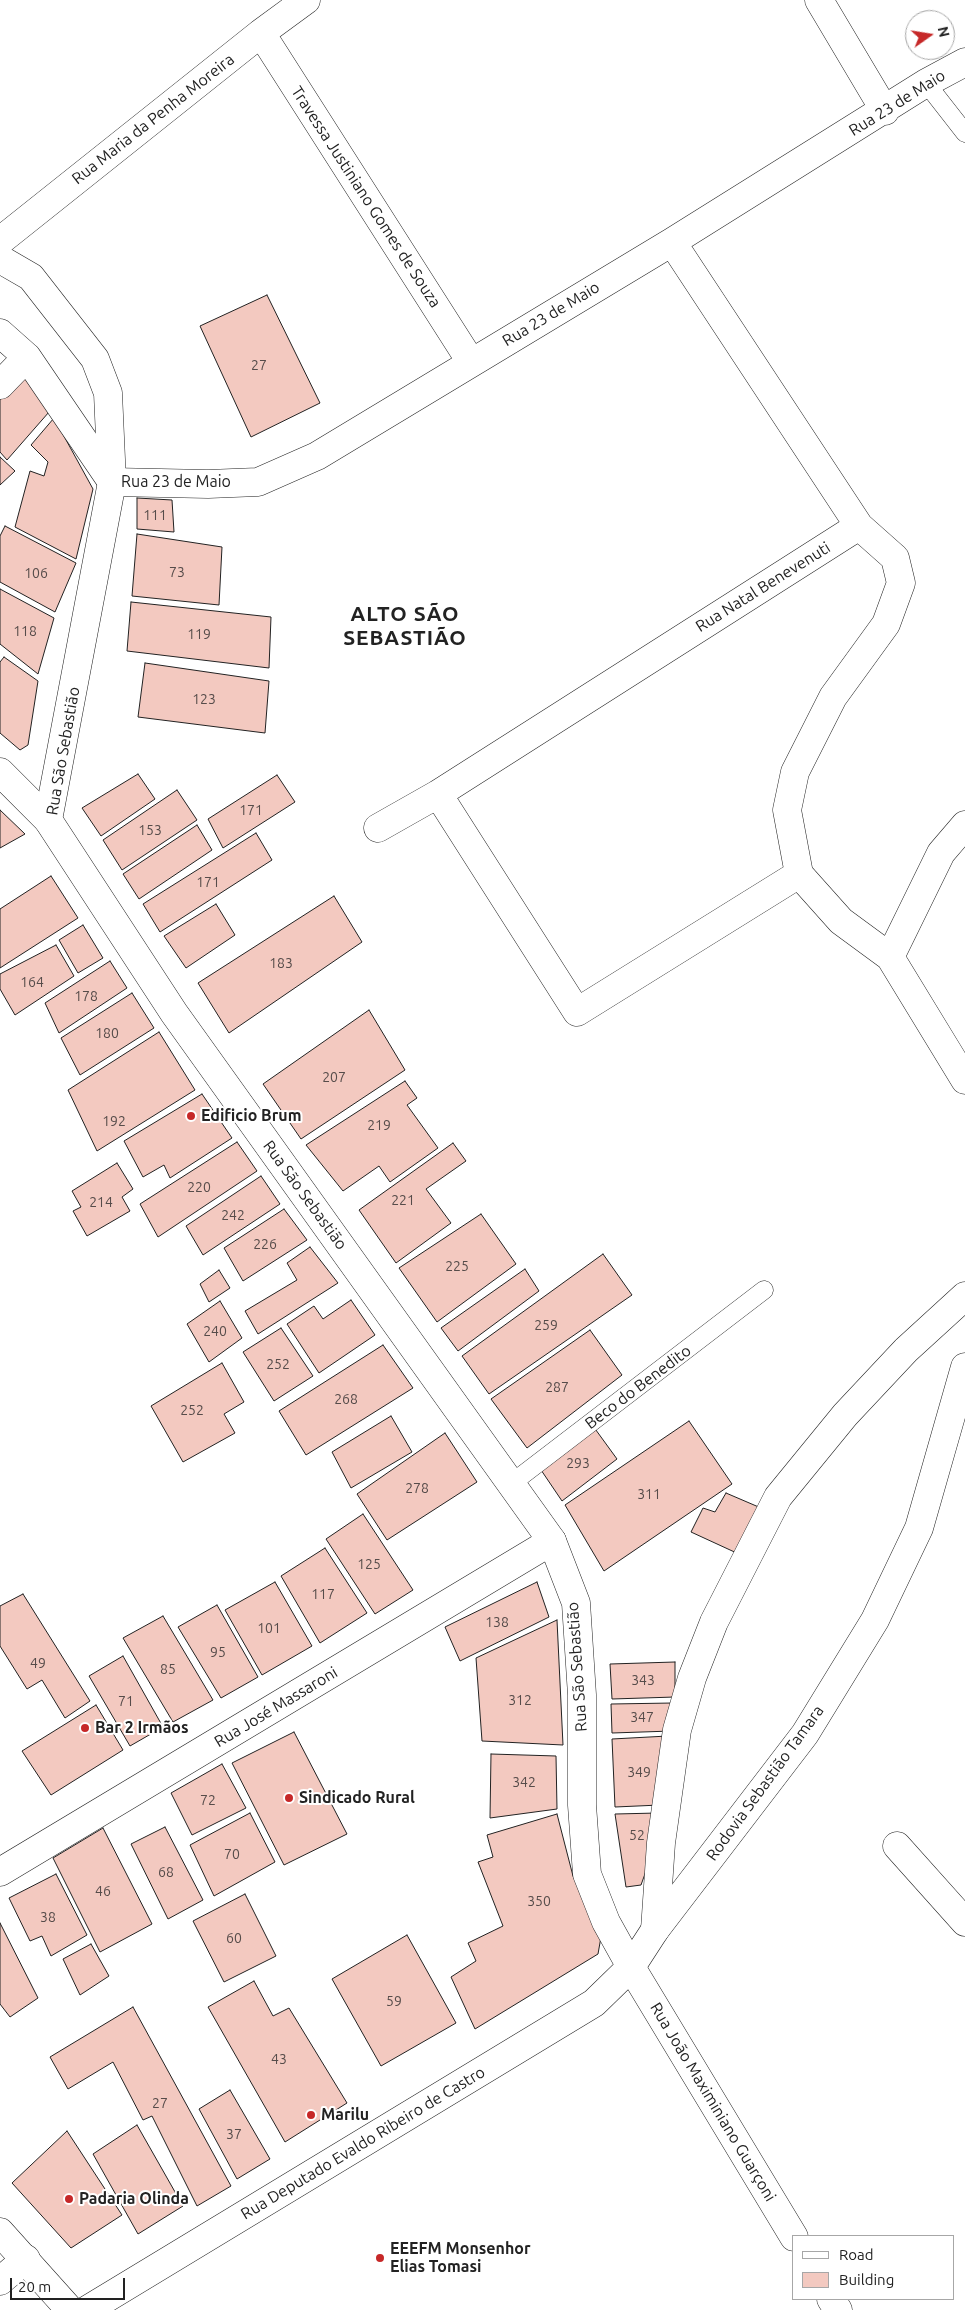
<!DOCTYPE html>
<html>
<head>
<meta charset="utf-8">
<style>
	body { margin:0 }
	#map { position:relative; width:965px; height:2310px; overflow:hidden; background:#fff; font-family:Ubuntu,sans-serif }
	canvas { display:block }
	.legend { position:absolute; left:792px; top:2235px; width:162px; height:65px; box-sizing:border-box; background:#fff; border:1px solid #a7a7a7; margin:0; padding:6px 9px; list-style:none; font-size:15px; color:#222 }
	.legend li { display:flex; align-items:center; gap:10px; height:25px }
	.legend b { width:25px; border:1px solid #a7a7a7 }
	.north { position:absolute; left:905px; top:10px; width:50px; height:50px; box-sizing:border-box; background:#fff; border:1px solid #a7a7a7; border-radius:50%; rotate:77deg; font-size:14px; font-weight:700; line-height:20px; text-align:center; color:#222 }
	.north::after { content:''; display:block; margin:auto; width:18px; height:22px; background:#c62828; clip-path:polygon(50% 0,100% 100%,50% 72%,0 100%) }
	.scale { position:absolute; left:10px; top:2278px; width:115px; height:22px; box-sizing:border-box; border:2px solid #222; border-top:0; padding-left:6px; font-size:15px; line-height:18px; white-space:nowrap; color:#222; -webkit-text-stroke:4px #fff; paint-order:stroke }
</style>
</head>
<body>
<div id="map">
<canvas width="965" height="2310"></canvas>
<ul class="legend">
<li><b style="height:6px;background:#fff"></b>Road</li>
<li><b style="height:14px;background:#f3c9c0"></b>Building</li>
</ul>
<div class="north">N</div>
<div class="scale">20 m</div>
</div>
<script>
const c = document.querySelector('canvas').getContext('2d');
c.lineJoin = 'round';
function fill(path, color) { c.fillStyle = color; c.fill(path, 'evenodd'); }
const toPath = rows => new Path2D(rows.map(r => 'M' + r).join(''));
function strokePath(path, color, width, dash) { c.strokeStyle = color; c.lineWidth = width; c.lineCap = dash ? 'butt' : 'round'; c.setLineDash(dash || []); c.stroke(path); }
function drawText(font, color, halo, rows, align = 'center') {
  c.font = font + ' Ubuntu,sans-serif'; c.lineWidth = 4; c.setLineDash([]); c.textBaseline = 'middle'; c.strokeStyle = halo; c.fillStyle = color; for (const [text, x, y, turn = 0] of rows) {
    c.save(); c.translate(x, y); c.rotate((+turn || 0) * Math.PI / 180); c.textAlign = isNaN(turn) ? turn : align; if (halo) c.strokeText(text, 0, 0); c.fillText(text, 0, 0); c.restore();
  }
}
const building = toPath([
	[267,295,320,403,251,437,200,326,267,295],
	[33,377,49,412,7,460,0,452,0,398,18,378,33,377],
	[54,418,93,489,76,559,15,527,30,471,44,476,48,462,31,445,54,418],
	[0,457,15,471,0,485,0,457],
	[137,498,172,500,174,532,137,529,137,498],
	[5,526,76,563,55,612,0,582,0,536,5,526],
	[137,534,222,547,219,605,132,596,137,534],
	[0,589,54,618,38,674,0,644,0,589],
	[131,602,271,617,269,668,127,651,131,602],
	[4,657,38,681,28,745,20,750,0,733,0,662,4,657],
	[145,663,269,681,265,733,138,717,145,663],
	[138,774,155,799,101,836,82,808,138,774],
	[277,775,295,802,223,848,208,819,277,775],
	[177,790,197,820,122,870,103,840,177,790],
	[0,810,25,834,0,848,0,810],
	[197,825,212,850,139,899,123,874,197,825],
	[256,833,272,860,160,932,143,904,256,833],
	[51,876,78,918,0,968,0,909,51,876],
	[334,896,362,942,229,1033,198,983,334,896],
	[216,904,235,935,186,968,164,936,216,904],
	[83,925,103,958,78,973,59,940,83,925],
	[56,945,74,976,15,1015,0,989,0,974,56,945],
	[110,961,127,988,59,1033,45,1003,110,961],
	[132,993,154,1028,80,1075,61,1038,132,993],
	[369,1010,405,1070,301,1139,263,1084,369,1010],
	[159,1032,195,1090,97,1151,68,1090,159,1032],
	[405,1081,417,1098,407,1105,438,1148,390,1182,379,1166,343,1191,306,1145,405,1081],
	[202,1094,232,1138,170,1178,164,1165,143,1177,124,1141,202,1094],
	[237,1142,257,1171,158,1237,140,1204,237,1142],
	[453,1143,466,1161,426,1189,451,1223,396,1263,359,1210,453,1143],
	[117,1163,133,1189,122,1197,130,1211,87,1236,73,1211,81,1207,72,1191,117,1163],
	[261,1176,280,1204,203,1255,186,1226,261,1176],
	[284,1209,307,1240,243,1281,224,1248,284,1209],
	[481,1214,516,1264,437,1322,399,1268,481,1214],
	[310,1247,338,1283,258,1334,245,1311,297,1280,287,1263,310,1247],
	[603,1254,632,1295,489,1394,462,1356,603,1254],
	[525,1269,539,1291,458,1351,441,1328,525,1269],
	[219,1270,230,1288,209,1302,200,1284,219,1270],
	[351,1300,375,1335,319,1373,287,1324,314,1306,323,1319,351,1300],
	[220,1301,242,1338,209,1362,187,1324,220,1301],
	[281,1328,313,1376,274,1401,243,1352,281,1328],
	[590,1330,622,1375,527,1448,491,1399,590,1330],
	[383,1345,413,1388,306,1455,279,1411,383,1345],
	[222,1363,244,1402,224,1414,235,1433,183,1462,151,1406,222,1363],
	[391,1416,412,1452,351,1488,332,1452,391,1416],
	[689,1421,732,1484,604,1571,565,1505,689,1421],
	[593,1426,617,1459,562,1501,539,1467,593,1426],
	[445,1433,477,1482,387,1540,357,1494,445,1433],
	[726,1493,761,1508,741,1555,691,1532,703,1508,715,1512,726,1493],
	[363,1514,413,1590,375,1614,326,1539,363,1514],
	[325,1548,367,1613,320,1643,281,1576,325,1548],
	[275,1582,312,1646,262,1675,225,1610,275,1582],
	[537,1582,549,1617,460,1661,445,1627,537,1582],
	[23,1594,90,1701,65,1718,42,1680,27,1689,0,1646,0,1606,23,1594],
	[217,1605,258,1677,221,1698,178,1627,217,1605],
	[163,1616,213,1700,173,1722,123,1638,163,1616],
	[557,1620,563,1745,482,1741,476,1658,557,1620],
	[123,1656,163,1727,130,1746,89,1676,123,1656],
	[675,1662,675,1697,612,1699,610,1664,675,1662],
	[673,1703,672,1731,612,1733,611,1704,673,1703],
	[96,1705,123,1750,51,1795,22,1751,96,1705],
	[294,1732,347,1834,284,1865,232,1763,294,1732],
	[668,1736,660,1805,615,1807,612,1739,668,1736],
	[491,1754,556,1756,557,1809,490,1818,491,1754],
	[222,1764,246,1808,192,1835,171,1793,222,1764],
	[250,1813,275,1862,214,1896,190,1845,250,1813],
	[658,1813,651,1857,641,1885,626,1887,615,1814,658,1813],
	[557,1814,573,1876,601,1937,598,1954,475,2029,451,1977,476,1961,468,1943,503,1926,478,1862,493,1857,487,1835,557,1814],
	[165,1827,203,1900,168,1919,131,1844,165,1827],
	[103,1828,152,1924,100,1952,53,1858,103,1828],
	[56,1874,87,1935,51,1956,42,1936,30,1941,9,1898,56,1874],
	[245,1894,276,1956,224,1982,193,1921,245,1894],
	[0,1923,38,1998,10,2017,0,2004,0,1923],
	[407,1935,456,2023,381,2066,332,1979,407,1935],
	[91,1944,109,1976,80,1995,63,1959,91,1944],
	[254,1981,273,2016,289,2008,347,2103,285,2142,208,2007,254,1981],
	[133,2007,231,2186,197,2206,152,2116,143,2120,113,2062,68,2089,50,2057,133,2007],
	[230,2090,270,2159,237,2179,199,2109,230,2090],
	[137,2125,183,2206,138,2234,93,2154,137,2125],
	[67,2131,122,2215,71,2248,12,2183,67,2131]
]);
const lane = toPath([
	[926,83,965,133],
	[512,1483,764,1290]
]);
const street = toPath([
	[819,0,885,111],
	[261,33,471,362],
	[0,241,261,33,306,0],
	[0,333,27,357,112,482,208,484,258,482,317,456,672,242,926,83,965,62],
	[0,385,27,357],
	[859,526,895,558,901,583,886,624,833,697,795,772,787,810,799,874,841,921,890,957,965,1080],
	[0,772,48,820],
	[438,794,577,1012,799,874],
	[378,828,438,794,859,526,672,242],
	[890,957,941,853,965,825],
	[897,1846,965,1922],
	[0,1872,552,1541],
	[655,1930,661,1843,677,1730,692,1678,714,1622,778,1497,845,1415,906,1350,965,1296],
	[631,1967,794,2237],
	[0,2281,26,2259],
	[831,2299,838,2310]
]);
const primary = toPath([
	[0,259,31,277,95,359,108,393,112,482,48,820,174,1013,552,1541,576,1603,582,1695,582,1805,587,1874,606,1922,631,1967],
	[0,2232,70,2310],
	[87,2310,594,2003,631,1967,655,1930,805,1734,875,1620,919,1528,965,1367]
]);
const markers = [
	[191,1116,5,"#c62828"],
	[85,1728,5,"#c62828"],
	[289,1798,5,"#c62828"],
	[311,2115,5,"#c62828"],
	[69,2199,5,"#c62828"],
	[380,2258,5,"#c62828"]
];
const numberNames = [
	["27",259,365],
	["111",155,515],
	["73",177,572],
	["106",36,573],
	["118",25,631],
	["119",199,634],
	["123",204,699],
	["171",251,810],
	["153",150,830],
	["171",208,882],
	["183",281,963],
	["164",32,982],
	["178",86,996],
	["180",107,1033],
	["207",334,1077],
	["192",114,1121],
	["219",379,1125],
	["220",199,1187],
	["221",403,1200],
	["214",101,1202],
	["242",233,1215],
	["226",265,1244],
	["225",457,1266],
	["259",546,1325],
	["240",215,1331],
	["252",278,1364],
	["287",557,1387],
	["268",346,1399],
	["252",192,1410],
	["293",578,1463],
	["278",417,1488],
	["311",649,1494],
	["125",369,1564],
	["117",323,1594],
	["138",497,1622],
	["101",269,1628],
	["95",218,1652],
	["49",38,1663],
	["85",168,1669],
	["343",643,1680],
	["312",520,1700],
	["71",126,1701],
	["347",642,1717],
	["349",639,1772],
	["342",524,1782],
	["72",208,1800],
	["52",637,1835],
	["70",232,1854],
	["68",166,1872],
	["46",103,1891],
	["350",539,1901],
	["38",48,1917],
	["60",234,1938],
	["59",394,2001],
	["43",279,2059],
	["27",160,2103],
	["37",234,2134]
];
const streetNames = [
	["Rua 23 de Maio",897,103,-32],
	["Rua Maria da Penha Moreira",153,119,-38],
	["Travessa Justiniano Gomes de Souza",366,197,57],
	["Rua 23 de Maio",551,314,-31],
	["Rua 23 de Maio",176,482],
	["Rua Natal Benevenuti",763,587,-32],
	["Rua São Sebastião",63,751,-80],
	["Rua São Sebastião",305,1195,54],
	["Beco do Benedito",638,1387,-37],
	["Rua São Sebastião",577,1667,-94],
	["Rua José Massaroni",276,1707,-31],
	["Rodovia Sebastião Tamara",765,1783,-54],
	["Rua João Maximiniano Guarçoni",713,2102,59],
	["Rua Deputado Evaldo Ribeiro de Castro",363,2143,-31]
];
const poiNames = [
	["Edificio Brum",201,1116],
	["Bar 2 Irmãos",95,1728],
	["Sindicado Rural",299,1798],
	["Marilu",321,2115],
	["Padaria Olinda",79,2199],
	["EEEFM Monsenhor",390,2249],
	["Elias Tomasi",390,2267]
];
const districtNames = [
	["ALTO SÃO",405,614],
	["SEBASTIÃO",405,638]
];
fill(building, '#f3c9c0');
strokePath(building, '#222', 1);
strokePath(lane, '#222', 19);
strokePath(street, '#222', 29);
strokePath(primary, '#222', 29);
strokePath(lane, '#fff', 18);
strokePath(street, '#fff', 28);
strokePath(primary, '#fff', 28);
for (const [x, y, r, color] of markers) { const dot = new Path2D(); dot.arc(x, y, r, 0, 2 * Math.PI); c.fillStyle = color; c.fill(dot); strokePath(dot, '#fff', 2); }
drawText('14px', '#564c4a', null, numberNames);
drawText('16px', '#222', '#fff', streetNames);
drawText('bold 16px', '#222', '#fff', poiNames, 'left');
c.letterSpacing = '1px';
drawText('bold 21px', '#222', '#fff', districtNames);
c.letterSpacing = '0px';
</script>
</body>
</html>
